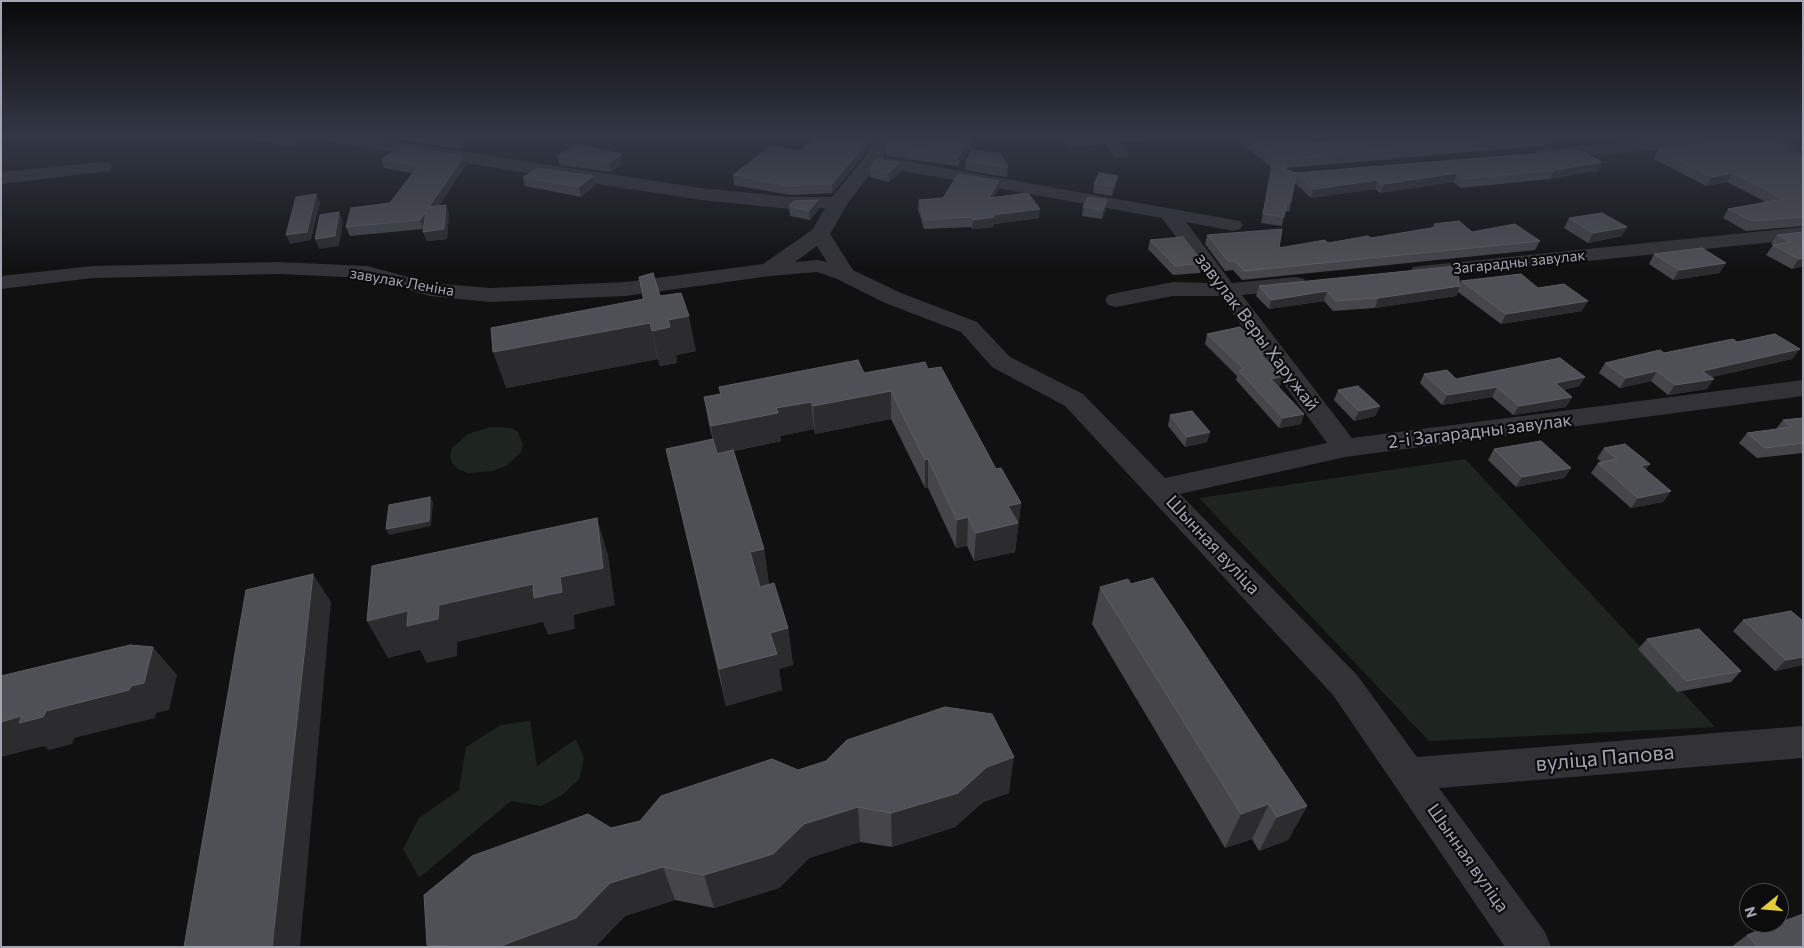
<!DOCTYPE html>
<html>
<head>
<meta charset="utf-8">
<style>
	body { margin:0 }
	#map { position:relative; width:1804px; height:948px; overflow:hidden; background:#111112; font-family:Commissioner,sans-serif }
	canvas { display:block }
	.frame { position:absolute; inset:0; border:2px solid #a4a5b2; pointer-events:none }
	.north { position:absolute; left:1739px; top:883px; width:50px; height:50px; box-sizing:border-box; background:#0c0c0d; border:1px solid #49494f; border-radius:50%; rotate:253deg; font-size:14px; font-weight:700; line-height:20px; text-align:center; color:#a4a5b2 }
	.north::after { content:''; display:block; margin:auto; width:18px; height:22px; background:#e2cc3a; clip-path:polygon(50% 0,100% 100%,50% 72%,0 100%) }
</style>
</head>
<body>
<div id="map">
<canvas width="1804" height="948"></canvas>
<div class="frame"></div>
<div class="north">N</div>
</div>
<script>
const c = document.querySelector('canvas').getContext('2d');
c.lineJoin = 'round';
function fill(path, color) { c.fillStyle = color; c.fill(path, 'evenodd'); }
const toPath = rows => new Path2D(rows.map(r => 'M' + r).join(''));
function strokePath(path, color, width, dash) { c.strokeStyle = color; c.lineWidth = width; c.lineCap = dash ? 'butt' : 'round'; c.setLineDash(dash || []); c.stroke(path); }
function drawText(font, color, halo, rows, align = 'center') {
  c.font = font + ' Commissioner,sans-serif'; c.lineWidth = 4.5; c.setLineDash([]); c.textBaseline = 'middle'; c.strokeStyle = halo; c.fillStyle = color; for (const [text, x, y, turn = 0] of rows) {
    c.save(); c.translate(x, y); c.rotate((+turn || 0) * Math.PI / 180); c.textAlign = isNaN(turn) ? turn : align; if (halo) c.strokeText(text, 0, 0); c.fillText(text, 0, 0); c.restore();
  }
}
const green = toPath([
	[490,427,511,428,518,432,523,445,521,452,506,466,493,471,468,473,458,469,452,463,450,456,452,448,468,434],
	[1465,459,1715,727,1429,741,1199,498],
	[530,721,537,766,576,739,584,758,579,779,562,795,541,806,511,801,419,878,403,849,419,818,459,790,466,747,501,725]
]);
const minor = toPath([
	[322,137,367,137,701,188,790,197,832,197,865,157,877,137,894,137,883,157,1240,221,1243,225,1240,229,1233,231,1186,222,1232,283,1296,277,1304,279,1307,284,1304,289,1242,295,1352,438,1803,380,1803,396,1345,457,1180,494,1357,675,1417,757,1803,726,1803,758,1439,788,1545,932,1551,947,1505,947,1333,695,1065,406,992,367,961,332,885,303,837,279,817,272,770,276,626,296,490,302,430,296,366,278,279,274,93,278,1,289,1,276,93,266,279,262,367,266,431,283,490,288,626,282,763,264,812,230,825,208,790,209,701,200,330,142,322,137],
	[876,166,1162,218,1210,283,1173,282,1116,293,1108,295,1105,300,1108,305,1116,307,1173,296,1220,296,1327,443,1165,478,1083,394,1010,357,977,322,901,293,853,270,830,234,848,203,876,166],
	[817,246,827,262,818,260,795,262,817,246],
	[1101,137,1118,137,1129,153,1126,157,1114,157,1101,137],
	[1679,137,1756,137,1748,142,1544,159,1538,158,1535,154,1538,150,1544,149,1679,137],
	[1764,137,1783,137,1803,154,1803,166,1784,158,1764,137],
	[103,162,109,163,112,167,109,171,1,184,1,172,103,162],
	[1803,227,1803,239,1421,278,1413,277,1410,272,1413,267,1421,266,1803,227]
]);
const wall = toPath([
	[239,137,312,137,294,147],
	[382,137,475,137,475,139,458,149],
	[891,137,974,137,974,140,958,166,886,156,886,147],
	[1061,137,1104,137,1103,144,1067,147],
	[1120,137,1150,137,1150,140,1124,142],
	[1236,137,1308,137,1316,143,1355,137,1555,137,1551,145,1286,168,1287,170,1296,173,1579,150,1597,171,1550,179,1461,188,1453,182,1380,193,1375,189,1311,198,1295,183,1291,202,1289,212,1285,211,1282,226,1261,223,1271,167,1236,139],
	[1803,142,1803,152,1799,148],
	[1658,150,1789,151,1803,156,1803,226,1746,231,1723,218,1728,209,1766,202,1727,182,1706,186,1654,159],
	[800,151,863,156,832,193,790,195,734,185,733,175],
	[557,156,622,163,611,172,560,165],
	[381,159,466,165,439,205,449,214,447,239,427,241,423,232,423,229,350,236,346,227,390,203,413,173,384,168],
	[966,161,1008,166,1008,175,1006,177,965,170],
	[870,168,900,172,889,182,870,177],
	[593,176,595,185,581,197,525,186,523,177],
	[1094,184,1116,185,1112,196,1093,193],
	[998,190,994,197,1039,218,994,224,994,227,972,229,971,227,924,229,918,209,919,200,943,198],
	[818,200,819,209,810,220,790,216,789,206],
	[1083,207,1106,210,1102,219,1082,216],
	[1569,218,1622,236,1588,243,1564,228],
	[1434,224,1472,232,1540,241,1535,250,1242,280,1233,270,1225,271,1205,244,1207,235,1279,248,1371,238,1432,228],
	[1803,232,1803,266,1792,269,1766,255,1773,245,1771,244,1777,235],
	[1150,240,1203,263,1200,273,1173,275,1148,249],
	[1654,254,1720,273,1673,280,1649,264],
	[639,277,660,296,696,351,676,355,677,363,660,366,658,359,506,388,643,300],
	[1461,281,1538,288,1582,311,1501,324,1458,292,1456,296,1375,308,1333,311,1324,301,1269,309,1256,296,1259,286,1460,284],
	[1207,334,1269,354,1267,361,1280,386,1278,387,1304,414,1301,424,1279,428,1236,380,1237,376,1205,344],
	[1737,342,1800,349,1792,359,1712,377,1707,389,1668,395,1651,381,1620,388,1599,373,1605,363,1664,353],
	[928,369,996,469,1021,503,1015,552,974,561,967,546,956,548,928,488,925,488,891,419,815,434,814,429,780,436,781,441,734,451,764,549,769,584,788,628,793,665,779,669,782,690,726,706,666,449,713,440,709,425,704,397,720,394,719,387,864,373],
	[1424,374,1456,379,1585,377,1579,386,1563,390,1572,397,1566,407,1513,415,1492,397,1442,405,1420,383],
	[1338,390,1380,406,1375,416,1354,421,1334,400],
	[1170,415,1210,432,1207,442,1185,447,1168,426],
	[1803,418,1803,453,1757,458,1739,443,1747,433,1776,429,1783,420],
	[1604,448,1650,464,1646,470,1671,491,1663,502,1631,508,1591,473,1598,463,1601,462,1597,458],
	[1494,449,1571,468,1564,478,1516,487,1488,460],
	[1131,584,1307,806,1288,840,1259,851,1252,839,1225,848,1092,624,1100,587],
	[1743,620,1803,665,1775,671,1733,631],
	[1647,639,1741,671,1731,682,1677,692,1638,649],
	[798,770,1009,793,983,802,955,827,892,847,860,842,809,858,779,888,714,908,675,900,625,916,595,947,429,947,427,945,611,828,640,821],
	[1747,935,1803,947,1731,947]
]);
const shadedWall = toPath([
	[293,137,312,137,294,147,290,139],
	[460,137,475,137,475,139,458,149,455,140],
	[870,137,875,137,863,156,832,193,832,184],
	[970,137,974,137,974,140,958,166,958,157],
	[621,154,622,163,611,172,609,163],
	[464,156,466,165,432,216,429,207],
	[1602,162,1597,171,1550,179,1555,170],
	[900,163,900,172,889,182,888,173],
	[1008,166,1008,175,1006,177,1007,168],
	[1457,173,1453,182,1380,193,1384,184],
	[1732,173,1727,182,1706,186,1712,177],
	[593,176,595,185,581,197,579,187],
	[1118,176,1116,185,1112,196,1113,187],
	[1378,180,1375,189,1311,198,1314,189],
	[999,181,998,190,988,207,989,198],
	[316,194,320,203,311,240,290,244,286,235],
	[818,200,819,209,810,220,809,211],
	[1107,200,1106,210,1102,219,1103,210],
	[446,205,449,214,447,239,427,241,423,232],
	[1040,209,1039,218,994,224,994,227,972,229,973,220,993,215],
	[339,212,343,222,339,246,319,249,315,239],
	[426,212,423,229,420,220],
	[1627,227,1622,236,1588,243,1593,233],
	[1803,258,1803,266,1792,269,1799,259],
	[1726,263,1720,273,1673,280,1679,270],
	[1460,286,1456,296,1375,308,1378,298],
	[1327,291,1324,301,1269,309,1271,300],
	[1588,301,1582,311,1501,324,1506,314],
	[689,316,696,351,676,355,677,363,660,366,652,331,668,320],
	[650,323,658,359,506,388,493,352],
	[1800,349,1792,359,1695,381,1702,371],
	[1269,354,1266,364,1261,355],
	[1657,371,1651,381,1620,388,1626,378],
	[1284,376,1280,386,1268,389,1271,379],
	[1585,377,1579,386,1549,393,1555,383],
	[1714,379,1707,389,1668,395,1675,385],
	[1497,387,1492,397,1442,405,1447,395],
	[891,391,891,419,815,434,813,406],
	[1572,397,1566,407,1513,415,1519,406],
	[811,402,814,429,780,436,781,441,716,454,711,426,776,408],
	[1380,406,1375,416,1354,421,1359,411],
	[1304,414,1301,424,1279,428,1283,418],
	[1210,432,1207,442,1185,447,1187,437],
	[928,459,928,488,925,488,925,460],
	[1650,464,1643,475,1641,466],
	[1571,468,1564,478,1516,487,1522,477],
	[1671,491,1663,502,1631,508,1638,498],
	[430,497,433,502,431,526,389,535,386,529],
	[1021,503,1015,552,974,561,976,533,1008,506],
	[968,517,967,546,956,548,957,520],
	[597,518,608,555,615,605,574,615,575,629,548,635,543,622,457,642,457,656,427,663,420,650,388,658,367,621,560,577],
	[764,549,769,586,756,589,750,552],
	[313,574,331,602,300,947,272,947],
	[788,628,793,665,779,669,782,690,726,706,719,669,770,633],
	[153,647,177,675,169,710,156,713,155,718,74,738,72,744,49,750,44,746,1,757,1,722,46,711,131,686],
	[1803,657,1803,665,1775,671,1786,660],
	[1014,757,1009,793,983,802,955,827,892,847,891,813,987,767],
	[1269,804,1252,839,1225,848,1241,814],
	[1307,806,1288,840,1259,851,1277,817],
	[858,807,860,842,809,858,779,888,714,908,704,875,804,824],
	[663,867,675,900,625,916,595,947,498,947,610,883]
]);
const building = toPath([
	[437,137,460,137,455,140,437,137],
	[837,137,870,137,863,147,832,184,789,186,733,175,771,146,800,151,815,139,832,142,837,137],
	[891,137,970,137,958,157,886,147,891,137],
	[1246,137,1308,137,1316,143,1355,137,1547,137,1288,159,1285,164,1287,170,1296,173,1579,150,1602,162,1555,170,1464,179,1457,173,1384,184,1378,180,1314,189,1296,173,1291,202,1287,202,1284,217,1263,214,1274,158,1246,137],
	[1733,137,1767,137,1781,143,1789,151,1803,156,1803,217,1752,221,1728,209,1784,199,1732,173,1712,177,1658,150,1733,137],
	[576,144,621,154,609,163,557,156,576,144],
	[401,147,464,156,429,207,446,205,444,229,423,232,426,212,420,220,346,227,351,208,390,203,418,166,381,159,401,147],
	[972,150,1000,154,1008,166,1007,168,966,161,972,150],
	[877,159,900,163,888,173,870,168,877,159],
	[538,168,593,176,579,187,523,177,538,168],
	[1099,173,1118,176,1113,187,1094,184,1099,173],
	[958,174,999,181,989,198,1028,193,1040,209,993,215,994,217,973,220,971,217,924,220,919,200,943,198,958,174],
	[316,194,307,232,286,235,296,197,316,194],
	[1088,197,1107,200,1103,210,1083,207,1088,197],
	[818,200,809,211,789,206,794,201,818,200],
	[339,212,335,236,315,239,320,215,339,212],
	[1602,213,1627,227,1593,233,1569,218,1602,213],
	[1459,221,1472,232,1515,224,1540,241,1244,271,1235,261,1228,261,1207,235,1282,229,1279,248,1325,240,1328,243,1368,236,1371,238,1437,227,1434,224,1459,221],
	[1803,232,1803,258,1799,259,1773,245,1791,242,1777,235,1803,232],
	[1183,237,1203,263,1175,266,1150,240,1183,237],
	[1702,248,1726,263,1679,270,1654,254,1702,248],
	[1457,266,1460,286,1378,298,1336,301,1327,291,1271,300,1259,286,1457,266],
	[653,273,660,296,681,293,689,316,668,320,670,327,652,331,650,323,493,352,491,328,644,299,639,277,653,273],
	[1521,274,1538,288,1564,284,1588,301,1506,314,1461,281,1521,274],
	[1240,327,1269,354,1261,355,1284,376,1271,379,1304,414,1283,418,1239,371,1244,369,1207,334,1240,327],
	[1775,334,1800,349,1702,371,1714,379,1675,385,1657,371,1626,378,1605,363,1660,350,1664,353,1733,339,1737,342,1775,334],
	[1560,358,1585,377,1555,383,1572,397,1519,406,1497,387,1447,395,1424,374,1447,370,1456,379,1560,358],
	[858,360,864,373,925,362,928,369,941,367,996,469,1001,468,1021,503,1008,506,1018,523,976,533,968,517,957,520,928,459,925,460,891,391,813,406,811,402,776,408,778,413,711,426,704,397,721,394,719,387,858,360],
	[1358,386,1380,406,1359,411,1338,390,1358,386],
	[1192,411,1210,432,1187,437,1170,415,1192,411],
	[1803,418,1803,443,1765,448,1747,433,1792,427,1783,420,1803,418],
	[713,439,717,454,733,450,764,549,750,552,760,587,774,583,788,628,770,633,777,654,719,669,666,449,713,439],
	[1541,441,1571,468,1522,477,1494,449,1541,441],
	[1625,444,1650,464,1641,466,1671,491,1638,498,1598,463,1617,459,1604,448,1625,444],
	[430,497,429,521,386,529,389,505,430,497],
	[597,518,603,568,560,577,562,592,534,598,533,584,439,605,438,619,407,626,408,611,367,621,372,566,597,518],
	[313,574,272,947,184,947,246,590,313,574],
	[1153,578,1307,806,1277,817,1269,804,1241,814,1100,587,1128,579,1131,584,1153,578],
	[1791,611,1803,621,1803,657,1786,660,1743,620,1791,611],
	[1699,629,1741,671,1686,681,1647,639,1699,629],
	[130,645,153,647,144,683,131,686,129,690,46,711,43,717,19,723,22,716,1,722,1,676,130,645],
	[945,707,992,714,1014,757,987,767,958,793,891,813,858,807,804,824,773,854,704,875,663,867,610,883,576,918,498,947,466,947,427,945,424,895,472,856,588,814,611,828,640,821,661,796,772,759,798,770,826,761,847,740,945,707],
	[1803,914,1803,947,1758,947,1747,935,1803,914]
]);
const farStreetnames = [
	["Загарадны завулак",1519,262,-6],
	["завулак Леніна",402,282,10]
];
const streetNames = [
	["завулак Веры Харужай",1257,332,53],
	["2-і Загарадны завулак",1480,431,-7],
	["Шынная вуліца",1213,545,47],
	["Шынная вуліца",1468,858,55]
];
const nearStreetnames = [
	["вуліца Папова",1605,758,-5]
];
fill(green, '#1e2520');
fill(minor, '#333237');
fill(wall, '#45454a');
fill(shadedWall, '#2c2c2f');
fill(building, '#4f5055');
strokePath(building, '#5d5d64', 1);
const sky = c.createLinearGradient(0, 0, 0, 270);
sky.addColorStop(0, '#09090a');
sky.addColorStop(0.51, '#323844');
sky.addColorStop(1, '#32384400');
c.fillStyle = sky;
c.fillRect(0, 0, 1804, 270);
drawText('15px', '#a4a5b2', '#0c0c0d', farStreetnames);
drawText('18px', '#a4a5b2', '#0c0c0d', streetNames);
drawText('21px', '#a4a5b2', '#0c0c0d', nearStreetnames);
</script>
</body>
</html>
